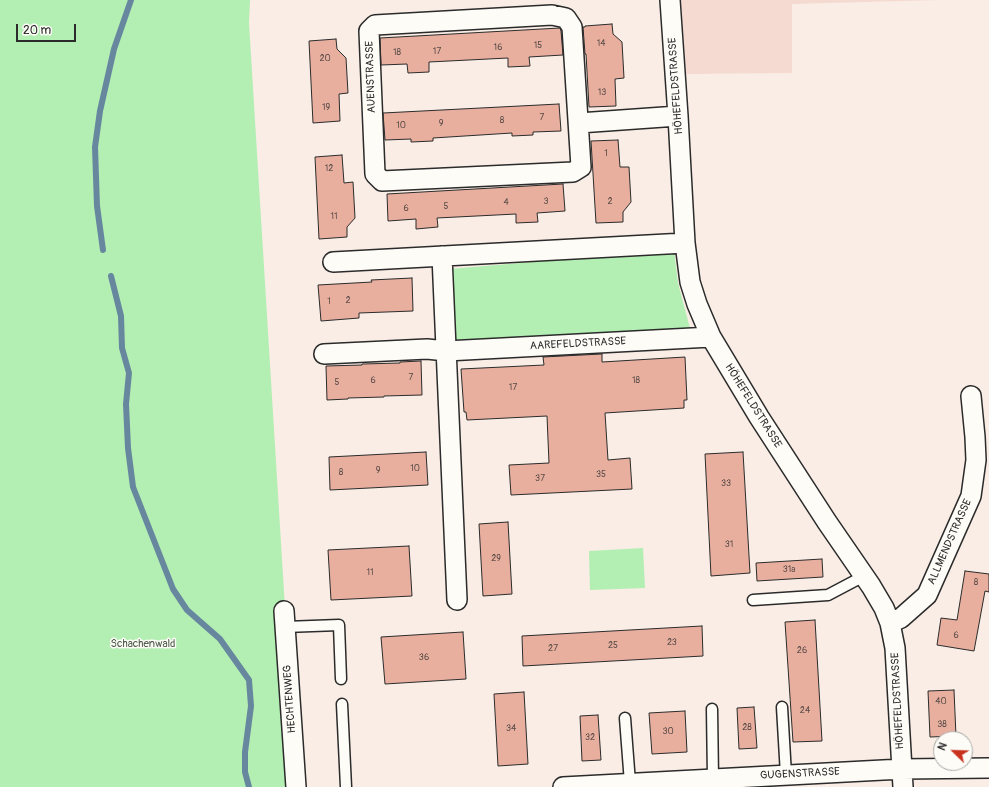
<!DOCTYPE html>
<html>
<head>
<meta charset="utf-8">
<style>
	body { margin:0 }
	#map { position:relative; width:989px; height:787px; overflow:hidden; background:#f9ede5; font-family:Pangolin,sans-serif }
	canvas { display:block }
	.north { position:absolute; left:933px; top:731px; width:40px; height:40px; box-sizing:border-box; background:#fdfcf7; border:1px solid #a9a8a5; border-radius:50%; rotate:293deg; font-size:11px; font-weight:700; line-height:16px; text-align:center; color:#2b2b2b }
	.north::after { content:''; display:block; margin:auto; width:14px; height:18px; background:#c8321e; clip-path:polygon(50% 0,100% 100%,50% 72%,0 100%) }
	.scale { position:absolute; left:16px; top:24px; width:60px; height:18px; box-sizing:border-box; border:2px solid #2b2b2b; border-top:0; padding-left:5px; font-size:12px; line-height:14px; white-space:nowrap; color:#2b2b2b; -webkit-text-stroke:3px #fdfcf7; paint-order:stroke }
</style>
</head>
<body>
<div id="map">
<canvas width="989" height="787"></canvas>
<div class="north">N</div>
<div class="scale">20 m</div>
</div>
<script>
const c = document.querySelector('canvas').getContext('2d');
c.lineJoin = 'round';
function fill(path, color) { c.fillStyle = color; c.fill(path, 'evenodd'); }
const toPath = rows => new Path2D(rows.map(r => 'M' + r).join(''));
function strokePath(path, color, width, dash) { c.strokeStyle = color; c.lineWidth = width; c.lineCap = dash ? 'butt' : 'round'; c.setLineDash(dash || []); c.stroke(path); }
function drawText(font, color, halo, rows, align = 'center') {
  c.font = font + ' Pangolin,sans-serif'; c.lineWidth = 3; c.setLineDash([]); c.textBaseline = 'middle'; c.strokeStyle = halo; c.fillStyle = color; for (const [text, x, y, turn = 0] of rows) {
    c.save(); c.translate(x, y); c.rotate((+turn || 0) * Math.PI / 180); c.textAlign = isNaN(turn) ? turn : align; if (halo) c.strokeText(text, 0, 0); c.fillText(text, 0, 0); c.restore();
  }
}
const built = toPath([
	[681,0,939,0,792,4,792,73,686,74]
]);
const green = toPath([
	[0,0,250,0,249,23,296,787,0,787],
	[674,250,678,283,691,332,452,343,449,269],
	[643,548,645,588,590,590,589,551]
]);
const stream = toPath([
	[103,250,97,206,95,147,100,111,114,49,131,0],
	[111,276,121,316,122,348,129,373,126,404,128,448,133,487,173,589,187,610,220,639,249,680,251,706,245,752,245,772,249,787]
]);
const building = toPath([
	[612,24,613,34,622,42,624,78,615,79,616,106,589,107,586,54,585,54,583,27,585,27,585,26,612,24],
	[560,28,561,31,563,55,529,57,530,66,508,67,508,58,429,62,429,72,408,73,407,64,381,65,380,38,560,28],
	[336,39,337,49,346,58,348,93,339,94,340,121,313,123,309,41,336,39],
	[559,104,561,131,533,132,533,135,512,136,512,133,433,138,433,141,411,142,411,139,385,140,383,113,559,104],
	[618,140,620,167,629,167,631,202,623,212,623,222,596,223,591,141,618,140],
	[342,155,344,183,353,182,355,218,347,227,347,237,319,239,315,157,342,155],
	[563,184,565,211,537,213,538,222,516,223,516,214,437,218,438,227,416,229,416,219,388,221,387,194,563,184],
	[412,278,413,311,359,313,359,318,321,321,318,285,372,282,371,280,412,278],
	[602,354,602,362,685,357,687,400,684,400,684,408,605,413,608,460,630,458,632,489,511,495,509,465,549,463,547,416,467,420,466,412,464,412,461,369,544,365,543,357,602,354],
	[421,361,422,395,384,396,384,397,348,398,348,399,327,400,326,366,362,365,362,364,400,363,400,362,421,361],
	[426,452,428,485,330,490,329,457,426,452],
	[743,452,750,573,711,576,705,454,743,452],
	[508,522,512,594,483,596,479,524,508,522],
	[409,546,412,596,331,600,328,550,409,546],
	[822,559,823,577,757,581,756,563,822,559],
	[965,571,989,574,989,592,985,591,974,651,937,645,941,618,957,620,965,571],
	[815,620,822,741,793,742,785,622,815,620],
	[702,626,703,656,523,666,522,636,702,626],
	[463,632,466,679,385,684,381,637,463,632],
	[954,690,956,736,930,737,928,691,954,690],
	[524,692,528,764,498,766,494,694,524,692],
	[754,707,757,748,739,749,737,708,754,707],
	[685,711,687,752,652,754,649,713,685,711],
	[598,715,601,760,582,761,580,716,598,715]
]);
const service = toPath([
	[753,600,828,595,864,576],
	[285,627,339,625,341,679],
	[342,704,346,787],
	[782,707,786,775],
	[712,709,713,779],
	[625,718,630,783]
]);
const minor = toPath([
	[670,0,678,116,685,243,690,282,697,304,711,337,759,417,827,522,871,586,884,608,890,623,895,648,903,787],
	[552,15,566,18,572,27,581,167,573,172,382,181,375,174,369,31,375,25,552,15],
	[579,123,678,116],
	[442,256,457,600],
	[333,262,685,243],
	[324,354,427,349,446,351,711,337],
	[284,611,296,787],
	[890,623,901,618,927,595,971,496,976,460,975,437,971,396],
	[563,787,902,769,989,768]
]);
const numberNames = [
	["14",601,44],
	["15",538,46],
	["16",498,48],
	["17",437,52],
	["18",397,53],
	["20",325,59],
	["13",602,93],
	["19",326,108],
	["7",542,118],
	["8",502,121],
	["9",441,124],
	["10",401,126],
	["1",606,154],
	["12",329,169],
	["3",546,202],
	["2",610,202],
	["4",506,203],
	["5",446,207],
	["6",406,209],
	["11",334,217],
	["2",348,301],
	["1",329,302],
	["7",411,378],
	["6",373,381],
	["18",636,381],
	["5",337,383],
	["17",513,388],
	["10",415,469],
	["9",378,471],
	["8",341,473],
	["35",601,475],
	["37",540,479],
	["33",726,484],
	["31",729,545],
	["29",496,559],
	["31a",789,570],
	["11",370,573],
	["8",976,583],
	["6",956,636],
	["23",672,643],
	["25",613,646],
	["27",553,649],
	["26",802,651],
	["36",424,658],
	["40",941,702],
	["24",805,711],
	["38",942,725],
	["28",747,728],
	["34",511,729],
	["30",668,732],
	["32",590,738]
];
const streetNames = [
	["AUENSTRASSE",371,77,-92],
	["HÖHEFELDSTRASSE",676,86,-94],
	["AAREFELDSTRASSE",578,344,-3],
	["HÖHEFELDSTRASSE",753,406,58],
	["ALLMENDSTRASSE",950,542,-66],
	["HECHTENWEG",290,699,-94],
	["HÖHEFELDSTRASSE",898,701,-93],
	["GUGENSTRASSE",800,774,-3]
];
const parkNames = [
	["Schachenwald",143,644]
];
fill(built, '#f4dad0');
fill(green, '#b3eeb3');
strokePath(stream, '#67879f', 6);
fill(building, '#e8af9f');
strokePath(building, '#2b2b2b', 1);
strokePath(service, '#2b2b2b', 13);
strokePath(minor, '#2b2b2b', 22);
strokePath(service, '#fdfcf7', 10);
strokePath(minor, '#fdfcf7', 19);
drawText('9px', '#5a4c48', null, numberNames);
drawText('11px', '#2b2b2b', '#fdfcf7', streetNames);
drawText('11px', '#4d5c4d', '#fdfcf7', parkNames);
</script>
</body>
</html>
